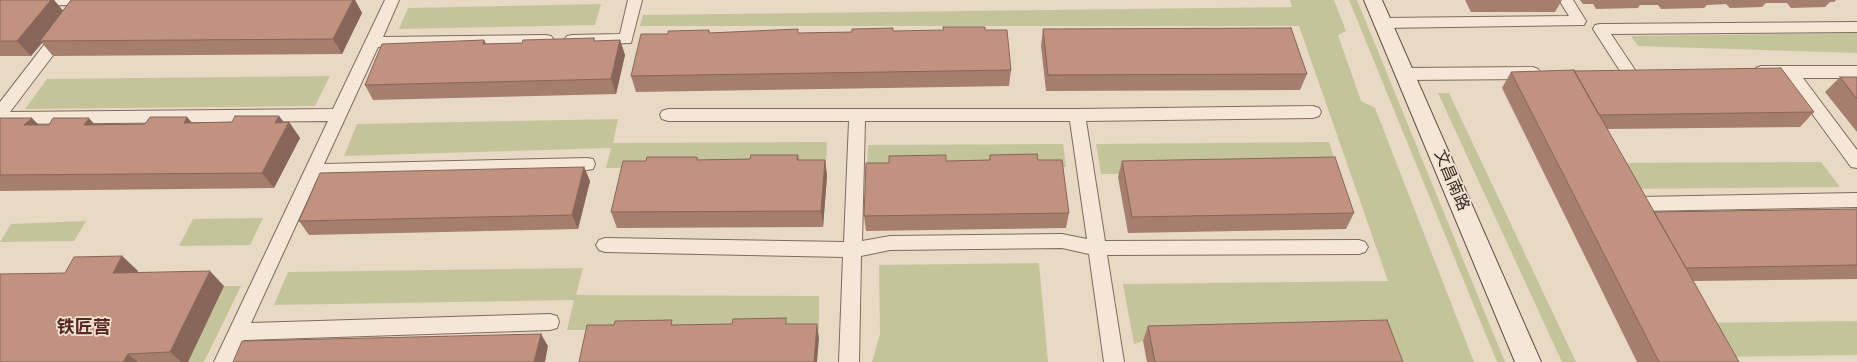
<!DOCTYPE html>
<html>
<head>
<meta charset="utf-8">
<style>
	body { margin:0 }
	canvas { display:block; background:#e8d9c5 }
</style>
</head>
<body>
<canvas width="1857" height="362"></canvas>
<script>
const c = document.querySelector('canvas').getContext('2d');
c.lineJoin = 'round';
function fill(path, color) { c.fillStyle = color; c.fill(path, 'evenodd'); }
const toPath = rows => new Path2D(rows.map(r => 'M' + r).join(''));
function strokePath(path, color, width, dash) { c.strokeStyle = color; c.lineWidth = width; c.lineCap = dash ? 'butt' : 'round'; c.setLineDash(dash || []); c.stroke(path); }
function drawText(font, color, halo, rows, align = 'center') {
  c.font = font + ' Spectral,"Noto Sans SC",serif'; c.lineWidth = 3.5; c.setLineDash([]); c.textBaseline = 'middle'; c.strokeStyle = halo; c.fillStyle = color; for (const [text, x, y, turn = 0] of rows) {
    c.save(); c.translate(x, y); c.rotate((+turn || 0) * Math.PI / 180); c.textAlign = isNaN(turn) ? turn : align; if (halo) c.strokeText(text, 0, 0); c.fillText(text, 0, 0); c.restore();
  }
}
const green = toPath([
	[1290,0,1334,0,1346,31,1338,35,1361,101,1375,108,1474,362,1387,362,1143,341,1134,344,1123,284,1388,281,1299,26,640,26,643,15,1292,7],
	[1349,0,1357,0,1505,362,1497,362],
	[601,4,595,25,399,29,408,8],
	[1857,33,1857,53,1638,46,1631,36],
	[330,76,315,106,25,109,47,79],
	[1438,93,1449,93,1576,362,1562,362],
	[618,119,613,143,827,142,826,166,606,168,611,148,344,156,357,124],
	[1329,142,1339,172,1101,174,1096,144],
	[1063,144,1066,167,867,168,868,145],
	[1821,162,1840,187,1620,189,1606,163],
	[263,218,250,245,179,246,193,219],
	[86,221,74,241,0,242,11,224],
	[1039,263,1048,362,872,362,880,334,879,265],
	[583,268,576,295,819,296,819,330,567,330,574,300,274,305,288,272],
	[224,286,241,286,204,362,188,362],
	[1857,321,1857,355,1712,357,1693,323]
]);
const lane = toPath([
	[0,0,121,0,119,3,114,5,91,5,10,112,333,109,385,0,399,0,383,37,546,35,551,36,554,40,551,44,546,45,378,47,324,164,587,158,593,159,595,164,593,169,587,170,318,177,251,323,550,314,557,316,559,322,557,328,550,330,244,340,234,362,214,362,328,121,0,124,0,102,75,5,0,6,0,0],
	[628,0,642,0,631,43,572,45,567,44,564,40,567,36,572,35,620,34,628,0],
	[1559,0,1573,0,1586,21,1584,25,1383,28,1378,27,1376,23,1378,19,1383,18,1569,16,1559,0],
	[1857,22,1857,32,1611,34,1637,73,1634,77,1629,79,1624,77,1593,29,1595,25,1600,24,1857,22],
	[1761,66,1857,66,1857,78,1803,78,1857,150,1857,168,1851,167,1786,78,1756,76,1753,72,1756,68,1761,66],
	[1533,67,1538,69,1541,73,1538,77,1533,79,1405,80,1399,78,1397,74,1399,70,1405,68,1533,67],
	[1313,106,1319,108,1321,112,1319,116,1313,118,1086,121,1105,241,1359,240,1365,242,1368,247,1365,252,1359,254,1107,255,1124,362,1104,362,1089,254,1062,248,890,250,861,256,859,362,839,362,843,257,605,252,599,250,596,245,599,240,605,238,844,242,849,121,668,121,662,119,660,115,662,111,668,109,1077,109,1313,106],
	[865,121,1070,121,1087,239,1062,234,890,236,862,241,865,121],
	[1857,193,1857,207,1638,211,1632,209,1629,204,1632,199,1638,197,1857,193]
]);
const secondary = toPath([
	[1364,0,1382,0,1541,362,1515,362,1364,0]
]);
const wall = toPath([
	[0,0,54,0,63,11,140,0,355,0,362,13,342,54,53,56,42,43,31,56,0,56],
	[1465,0,1562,0,1555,12,1471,12],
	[1580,0,1836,0,1834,2,1830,2,1825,7,1791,8,1787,3,1766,3,1762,7,1730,8,1726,4,1707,5,1704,8,1661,9,1658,5,1640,5,1638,8,1596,9,1593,4,1583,4],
	[798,29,798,33,985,30,1011,70,1009,86,636,92,631,76,668,34,709,30,710,33],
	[1043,29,1307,74,1300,90,1046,91,1041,46],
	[594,38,595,41,620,40,625,55,616,94,373,100,365,85,484,40,486,44,522,43],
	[1574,71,1814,112,1800,127,1607,129,1654,212,1857,209,1857,279,1693,281,1739,362,1637,362,1502,88,1511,72],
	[1840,77,1857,77,1857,132,1825,92],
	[279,116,284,122,289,122,300,138,274,188,0,191,0,118,39,125,94,124,145,124,187,117,192,123,232,122],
	[798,155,799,160,825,160,827,176,823,227,617,228,611,212,646,161,697,157,698,160,750,159],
	[990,155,1038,160,1069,213,1066,228,866,231,864,216,889,163,989,160],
	[1122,161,1354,213,1346,229,1128,233,1118,177],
	[584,167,590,181,578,229,309,235,299,221],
	[122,256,138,271,137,272,224,286,188,362,0,362,65,273],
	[1148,326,1403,362,1147,362,1143,341]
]);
const shadedWall = toPath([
	[51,0,54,0,65,13,40,41,42,43,31,56,17,41],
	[353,0,355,0,362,13,342,54,333,39],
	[484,40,491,54,483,44],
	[620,40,625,55,616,94,611,79],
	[279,116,286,126,289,122,300,138,274,188,262,173,275,123],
	[187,117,200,132,184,123],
	[32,118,47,133,24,125],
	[89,118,103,134,84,125],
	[825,160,827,176,823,227,821,211],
	[584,167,590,181,578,229,572,215],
	[122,256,138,271,129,287,113,273],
	[210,271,224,286,188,362,181,362,170,352],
	[817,324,819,338,817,362,814,362],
	[541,334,548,346,545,362,534,362],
	[128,354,138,362,123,362]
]);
const building = toPath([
	[0,0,51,0,17,41,0,41,0,0],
	[71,0,353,0,333,39,40,41,71,0],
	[943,27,985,27,985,30,1007,30,1011,70,631,76,641,34,668,34,668,31,709,30,709,33,798,29,798,33,852,32,852,29,893,28,893,31,944,30,943,27],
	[1291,28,1307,74,1048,75,1043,29,1291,28],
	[594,38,594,41,620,40,611,79,365,85,382,44,484,40,483,44,522,43,523,40,594,38],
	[1781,68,1814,112,1599,115,1574,71,1781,68],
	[1574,70,1739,362,1659,362,1511,72,1574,70],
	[1840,77,1857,77,1857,99,1840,77],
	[235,116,279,116,275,123,289,122,262,173,0,175,0,118,32,118,24,125,49,125,53,118,89,118,84,125,145,124,150,117,187,117,184,123,232,122,235,116],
	[1037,154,1038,160,1062,160,1069,213,864,216,866,163,889,163,889,156,946,155,946,161,990,160,990,155,1037,154],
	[751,155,798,155,797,160,825,160,821,211,611,212,623,161,646,161,647,157,697,157,697,160,750,159,751,155],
	[1335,157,1354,213,1132,217,1122,161,1335,157],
	[584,167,572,215,299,221,320,173,584,167],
	[1857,209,1857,265,1686,268,1654,212,1857,209],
	[122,256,113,273,210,271,170,352,128,354,123,362,0,362,0,274,65,273,74,257,122,256],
	[786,318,786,324,817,324,814,362,579,362,587,325,614,325,615,321,672,320,671,325,732,324,733,319,786,318],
	[1387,320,1403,362,1155,362,1148,326,1387,320],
	[541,334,534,362,233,362,242,341,541,334]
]);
const streetNames = [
	["文昌南路",1450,181,67]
];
const quarterNames = [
	["铁匠营",84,329]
];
fill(green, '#c4c49a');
strokePath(lane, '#806b5d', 2);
strokePath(secondary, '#624d40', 2);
fill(lane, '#f4e7d7');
fill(secondary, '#f4e7d7');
fill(wall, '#a67e6d');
fill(shadedWall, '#876659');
fill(building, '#c1927f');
strokePath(building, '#876659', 1);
drawText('16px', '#32261f', '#f0e4d3', streetNames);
drawText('bold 18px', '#5a2824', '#f0e4d3', quarterNames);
</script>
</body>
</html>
